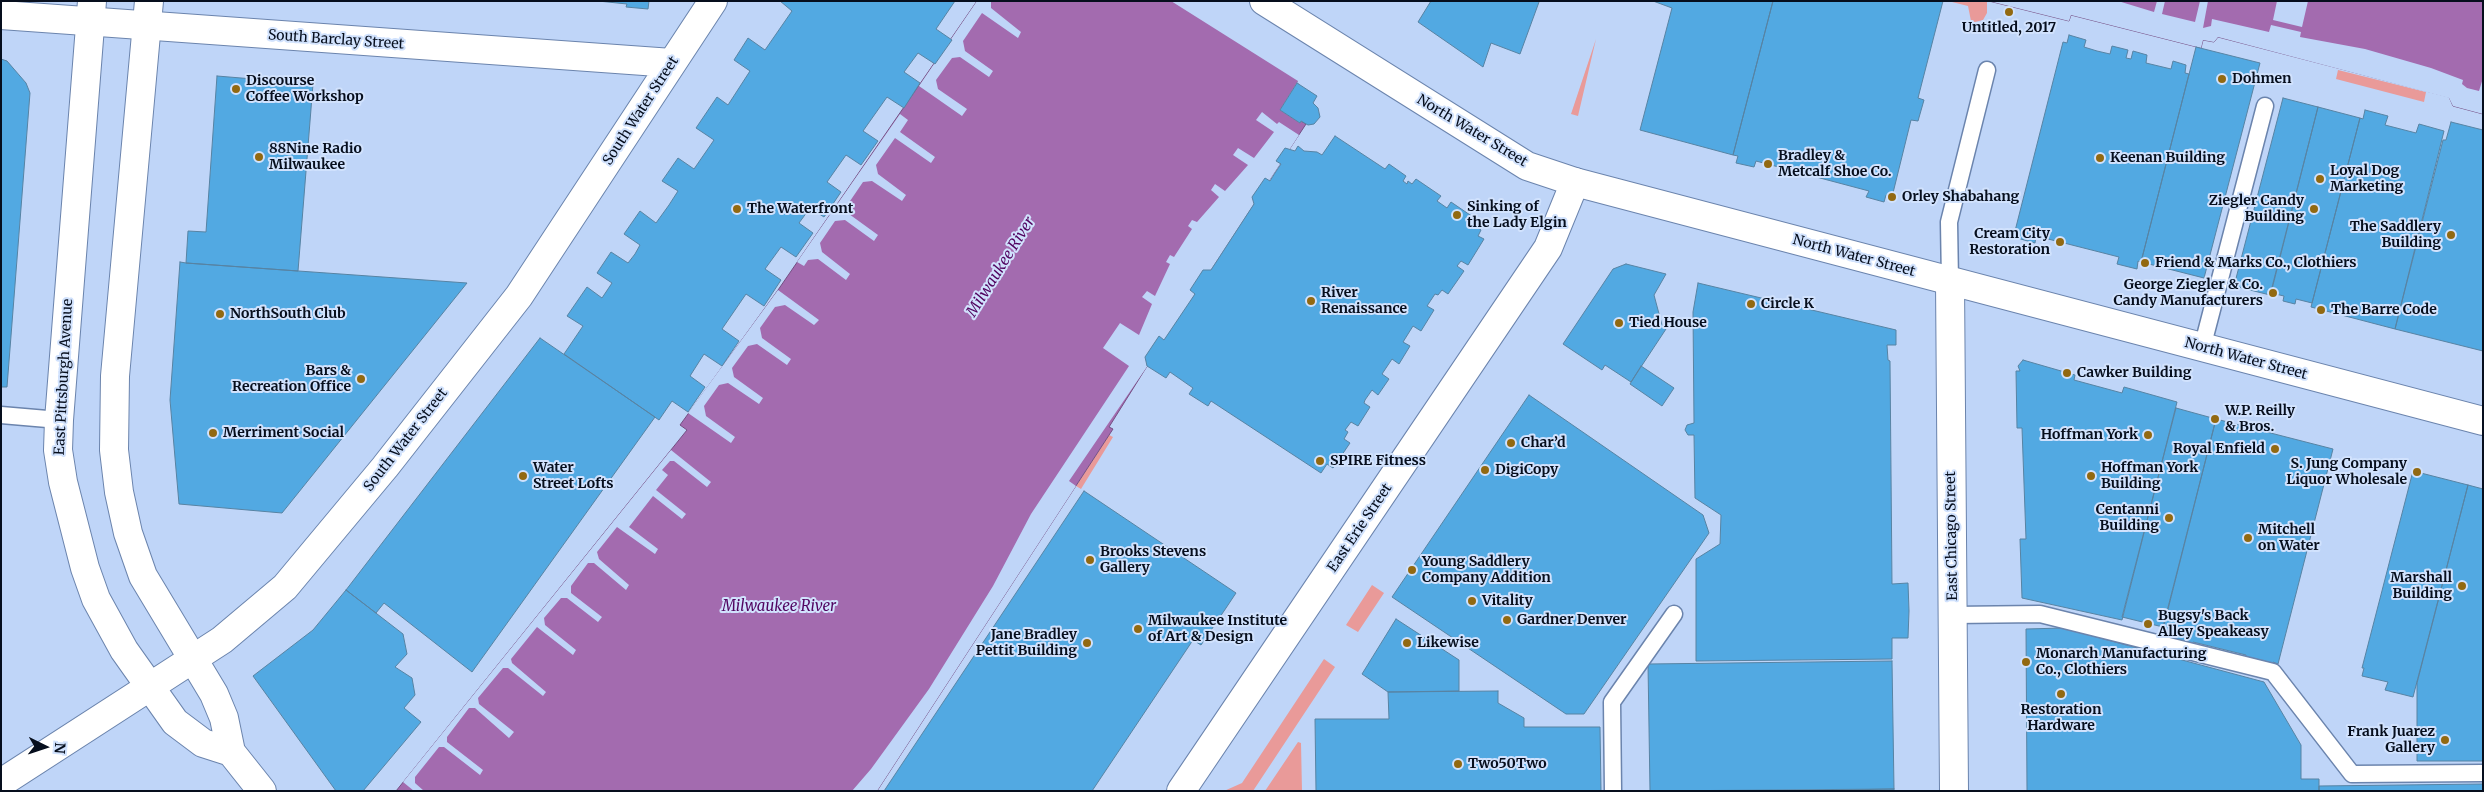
<!DOCTYPE html>
<html>
<head>
<meta charset="utf-8">
<style>
	body { margin:0 }
	#map { position:relative; width:2484px; height:792px; overflow:hidden; background:#bfd5f8; font-family:Merriweather,serif }
	canvas { display:block }
	.frame { position:absolute; inset:0; border:2px solid #060e1d; pointer-events:none }
	.north { position:absolute; left:20px; top:722px; width:50px; height:50px; -webkit-text-stroke:4px #d1e2fd; paint-order:stroke; rotate:94deg; font-size:14px; font-weight:700; line-height:20px; text-align:center; color:#060e1d }
	.north::after { content:''; display:block; margin:auto; width:18px; height:22px; background:#060e1d; clip-path:polygon(50% 0,100% 100%,50% 72%,0 100%) }
</style>
</head>
<body>
<div id="map">
<canvas width="2484" height="792"></canvas>
<div class="frame"></div>
<div class="north">N</div>
</div>
<script>
const c = document.querySelector('canvas').getContext('2d');
c.lineJoin = 'round';
function fill(path, color) { c.fillStyle = color; c.fill(path, 'evenodd'); }
const toPath = rows => new Path2D(rows.map(r => 'M' + r).join(''));
function strokePath(path, color, width, dash) { c.strokeStyle = color; c.lineWidth = width; c.lineCap = dash ? 'butt' : 'round'; c.setLineDash(dash || []); c.stroke(path); }
function drawText(font, color, halo, rows, align = 'center') {
  c.font = font + ' Merriweather,serif'; c.lineWidth = 4; c.setLineDash([]); c.textBaseline = 'middle'; c.strokeStyle = halo; c.fillStyle = color; for (const [text, x, y, turn = 0] of rows) {
    c.save(); c.translate(x, y); c.rotate((+turn || 0) * Math.PI / 180); c.textAlign = isNaN(turn) ? turn : align; if (halo) c.strokeText(text, 0, 0); c.fillText(text, 0, 0); c.restore();
  }
}
const green = toPath([
	[1948,1,1987,1,1987,13,1983,20,1975,22,1971,21,1968,6],
	[1596,39,1578,116,1571,114],
	[2338,70,2426,92,2424,102,2336,79],
	[1109,435,1113,437,1081,489,1076,486],
	[1372,585,1384,593,1358,632,1346,625],
	[1324,659,1335,667,1253,791,1224,791,1242,783],
	[1298,742,1301,743,1302,791,1265,791]
]);
const water = toPath([
	[977,1,1347,1,1298,81,1300,123,1301,121,1306,124,1144,371,1109,427,1113,429,877,791,396,791,687,430,680,425,778,290,977,1],
	[1989,1,2483,1,2483,114,2453,106,2449,97,2218,37,2214,42,2203,40,2201,48,2071,15,2069,21,1989,1]
]);
const pier = toPath([
	[977,1,991,1,991,8,1021,32,1018,38,982,13,963,41,965,51,993,71,989,77,960,57,952,58,936,80,938,89,967,109,962,116,919,86],
	[1171,1,1349,1,1283,109,1308,125,1302,121,1300,123,1280,110,1298,81],
	[1989,1,2118,1,2154,12,2157,1,2165,1,2162,14,2195,22,2200,1,2208,1,2203,28,2211,26,2212,19,2269,32,2271,25,2301,32,2300,37,2365,49,2431,68,2463,80,2462,84,2467,88,2479,91,2483,78,2483,114,2453,106,2449,98,2218,37,2214,42,2203,40,2201,48,2071,15,2069,21],
	[2277,1,2308,1,2302,27,2273,20],
	[1262,112,1277,124,1279,122,1299,135,1157,352,1069,481,1076,486,877,791,852,791,871,769,929,689,993,586,1031,514,1129,366,1103,348,1120,323,1139,335,1152,304,1142,297,1147,291,1155,296,1170,264,1166,262,1170,255,1174,257,1192,229,1188,226,1192,220,1197,222,1219,197,1211,190,1215,184,1225,191,1248,165,1233,155,1238,148,1254,158,1274,132,1256,120],
	[900,114,908,120,900,132,935,157,931,163,895,138,876,165,878,174,906,195,902,201,872,181,863,182,848,204,849,214,878,235,874,241,845,220,835,221,820,243,822,252,850,274,846,280,818,259,808,260,804,266,797,262],
	[778,290,819,320,814,325,785,305,775,307,760,328,762,338,791,359,787,365,757,344,748,346,732,368,734,377,763,398,759,404,728,383,719,385,704,406,706,416,735,437,731,443,688,413],
	[671,450,711,482,707,487,674,461,670,461,662,470,668,475,656,490,686,514,682,519,653,496,629,527,658,549,655,554,617,527,597,552,599,559,629,585,626,590,594,563,588,563,571,586,571,593,602,617,598,622,567,598,561,598,544,618,545,625,576,650,573,655,537,627,511,659,512,663,546,692,543,696,508,668,503,668,478,698,479,704,514,732,509,738,475,708,469,708,447,737,447,742,483,770,480,775,444,747,439,747,415,777,415,783,424,791,414,791,403,782]
]);
const building = toPath([
	[598,1,649,1,648,9,626,7,627,4,598,1],
	[780,1,955,1,936,29,952,40,935,64,918,53,904,72,920,83,904,108,887,97,863,131,878,141,861,165,846,155,827,182,841,192,824,217,810,208,799,223,813,233,796,257,781,247,765,269,781,280,764,306,746,294,722,329,739,341,722,366,704,354,690,376,705,387,688,412,672,401,659,420,564,354,583,326,567,316,587,287,602,298,612,283,597,273,611,252,628,263,635,254,640,245,624,234,640,211,656,223,669,205,678,191,662,181,678,158,694,169,714,140,696,128,717,97,728,105,750,71,734,60,748,38,765,50,792,11,780,1],
	[1431,1,1538,1,1539,2,1520,54,1491,43,1483,67,1418,22,1431,1],
	[1653,1,1773,1,1733,155,1640,130,1672,8,1653,1],
	[1773,1,1943,1,1918,98,1924,100,1918,121,1911,120,1892,197,1886,195,1884,202,1866,197,1869,191,1756,161,1754,167,1736,163,1738,156,1733,155,1773,1],
	[2069,35,2086,40,2084,47,2097,51,2110,54,2112,46,2128,50,2126,58,2131,59,2133,51,2147,55,2146,63,2171,69,2173,61,2186,65,2185,73,2189,74,2141,262,2138,261,2137,269,2117,264,2119,257,2068,244,2036,236,2035,243,2017,238,2019,232,2015,231,2063,42,2067,43,2069,35],
	[2196,47,2260,63,2204,278,2141,262,2196,47],
	[1,59,7,61,26,83,30,93,7,387,1,387,1,59],
	[217,76,313,84,298,271,186,263,188,231,206,232,217,76],
	[1297,83,1317,96,1313,103,1318,108,1320,117,1314,124,1308,125,1301,121,1300,123,1280,110,1297,83],
	[2283,98,2318,107,2270,295,2234,286,2283,98],
	[2318,107,2360,118,2312,303,2296,299,2295,304,2283,301,2284,296,2271,293,2318,107],
	[2365,110,2388,116,2385,125,2416,133,2419,124,2444,131,2395,329,2311,307,2360,118,2363,119,2365,110],
	[2451,122,2483,130,2483,351,2395,329,2443,140,2446,140,2451,122],
	[1335,136,1385,169,1389,164,1406,176,1403,181,1407,184,1408,181,1412,184,1416,179,1441,196,1437,201,1447,208,1451,202,1476,219,1473,224,1481,230,1478,236,1484,239,1468,265,1461,261,1457,266,1464,271,1448,294,1442,290,1438,295,1435,294,1427,306,1434,310,1421,331,1413,326,1403,342,1410,346,1399,364,1392,359,1382,374,1389,379,1378,395,1372,390,1365,400,1364,403,1370,407,1358,426,1351,422,1345,430,1348,432,1344,439,1350,443,1333,468,1327,464,1321,473,1211,401,1208,406,1189,394,1193,388,1170,372,1166,378,1147,366,1145,357,1159,336,1164,340,1195,294,1190,290,1203,270,1211,270,1254,204,1252,197,1265,178,1270,181,1275,173,1281,164,1276,161,1285,148,1295,151,1298,146,1304,151,1317,152,1322,155,1335,136],
	[180,262,186,263,467,283,282,513,179,504,170,400,180,262],
	[1626,264,1666,274,1654,295,1662,325,1666,329,1631,382,1605,365,1602,370,1563,344,1613,269,1626,264],
	[1698,283,1896,330,1896,345,1887,345,1888,360,1890,361,1892,584,1908,583,1909,611,1908,638,1892,638,1892,659,1696,661,1696,559,1720,544,1721,515,1695,498,1694,435,1688,435,1685,430,1687,425,1694,423,1693,312,1698,283],
	[540,338,655,417,472,672,384,603,376,613,346,590,540,338],
	[2023,360,2075,375,2074,380,2122,393,2124,387,2177,402,2122,620,2022,598,2020,539,2026,539,2022,428,2017,428,2016,371,2020,371,2018,366,2023,360],
	[1641,366,1674,388,1662,406,1630,384,1641,366],
	[1529,395,1703,515,1709,533,1584,714,1566,714,1392,597,1529,395],
	[2176,408,2216,419,2163,627,2122,617,2176,408],
	[2216,419,2333,449,2278,664,2273,662,2271,670,2244,663,2246,655,2193,642,2191,649,2166,643,2167,635,2162,633,2216,419],
	[2413,471,2468,485,2413,697,2385,690,2388,682,2362,676,2364,668,2362,668,2413,471],
	[2468,485,2483,489,2483,761,2417,761,2417,683,2468,485],
	[1084,491,1236,593,1226,608,1201,645,1193,640,1092,791,884,791,1084,491],
	[346,590,403,634,407,654,395,667,412,678,415,695,404,708,421,722,363,791,336,791,253,676,313,630,346,590],
	[1396,619,1459,660,1459,691,1388,692,1362,674,1396,619],
	[2063,628,2264,682,2301,745,2301,779,2319,779,2319,791,2027,791,2026,629,2063,628],
	[1892,661,1894,789,1650,791,1648,664,1892,661],
	[1498,691,1498,703,1524,718,1524,727,1600,727,1601,791,1316,791,1315,719,1389,719,1388,692,1498,691],
	[2483,784,2483,791,2319,791,2319,786,2483,784],
	[1894,789,1894,791,1794,791,1894,789]
]);
const service = toPath([
	[1950,282,1949,222,1987,70],
	[2202,348,2265,106],
	[1,415,59,420],
	[1953,615,2040,614,2273,672,2352,774,2483,773],
	[1613,791,1612,702,1674,614]
]);
const minor = toPath([
	[1,15,672,63],
	[1950,282,1954,791],
	[1,783,222,640,285,587,385,467,519,296,713,1],
	[1181,791,1548,248,1575,182]
]);
const secondary = toPath([
	[92,1,59,420,58,450,63,482,85,568,96,599,124,650,175,722,203,743,231,752],
	[149,1,115,376,114,450,119,492,128,533,143,576,214,694,224,718,231,752,262,791],
	[1264,1,1527,166,1575,182,2483,421]
]);
const markers = [
	[2009,12,5,"#926911"],
	[2222,79,5,"#926911"],
	[236,89,5,"#926911"],
	[259,157,5,"#926911"],
	[2100,158,5,"#926911"],
	[1768,164,5,"#926911"],
	[2320,179,5,"#926911"],
	[1892,197,5,"#926911"],
	[737,209,5,"#926911"],
	[2314,209,5,"#926911"],
	[1457,215,5,"#926911"],
	[2451,235,5,"#926911"],
	[2060,242,5,"#926911"],
	[2145,263,5,"#926911"],
	[2273,293,5,"#926911"],
	[1311,301,5,"#926911"],
	[1751,304,5,"#926911"],
	[2321,310,5,"#926911"],
	[220,314,5,"#926911"],
	[1619,323,5,"#926911"],
	[2067,373,5,"#926911"],
	[361,379,5,"#926911"],
	[2215,419,5,"#926911"],
	[213,433,5,"#926911"],
	[2148,435,5,"#926911"],
	[1511,443,5,"#926911"],
	[2275,449,5,"#926911"],
	[1320,461,5,"#926911"],
	[1485,470,5,"#926911"],
	[2417,472,5,"#926911"],
	[523,476,5,"#926911"],
	[2091,476,5,"#926911"],
	[2169,518,5,"#926911"],
	[2248,538,5,"#926911"],
	[1090,560,5,"#926911"],
	[1412,570,5,"#926911"],
	[2462,586,5,"#926911"],
	[1472,601,5,"#926911"],
	[1507,620,5,"#926911"],
	[2148,624,5,"#926911"],
	[1138,629,5,"#926911"],
	[1087,643,5,"#926911"],
	[1407,643,5,"#926911"],
	[2026,662,5,"#926911"],
	[2061,694,5,"#926911"],
	[2445,740,5,"#926911"],
	[1458,764,5,"#926911"]
];
const poiNames = [
	["Untitled, 2017",2009,28,"center"],
	["Dohmen",2232,79],
	["Discourse",246,81],
	["Coffee Workshop",246,97],
	["88Nine Radio",269,149],
	["Milwaukee",269,165],
	["Bradley &",1778,156],
	["Metcalf Shoe Co.",1778,172],
	["Keenan Building",2110,158],
	["Loyal Dog",2330,171],
	["Marketing",2330,187],
	["Orley Shabahang",1902,197],
	["Ziegler Candy",2304,201,"right"],
	["Building",2304,217,"right"],
	["Sinking of",1467,207],
	["the Lady Elgin",1467,223],
	["The Waterfront",747,209],
	["The Saddlery",2441,227,"right"],
	["Building",2441,243,"right"],
	["Cream City",2050,234,"right"],
	["Restoration",2050,250,"right"],
	["Friend & Marks Co., Clothiers",2155,263],
	["George Ziegler & Co.",2263,285,"right"],
	["Candy Manufacturers",2263,301,"right"],
	["River",1321,293],
	["Renaissance",1321,309],
	["Circle K",1761,304],
	["The Barre Code",2331,310],
	["NorthSouth Club",230,314],
	["Tied House",1629,323],
	["Bars &",351,371,"right"],
	["Recreation Office",351,387,"right"],
	["Cawker Building",2077,373],
	["W.P. Reilly",2225,411],
	["& Bros.",2225,427],
	["Merriment Social",223,433],
	["Hoffman York",2138,435,"right"],
	["Char’d",1521,443],
	["Royal Enfield",2265,449,"right"],
	["SPIRE Fitness",1330,461],
	["S. Jung Company",2407,464,"right"],
	["Liquor Wholesale",2407,480,"right"],
	["Water",533,468],
	["Street Lofts",533,484],
	["Hoffman York",2101,468],
	["Building",2101,484],
	["DigiCopy",1495,470],
	["Centanni",2159,510,"right"],
	["Building",2159,526,"right"],
	["Mitchell",2258,530],
	["on Water",2258,546],
	["Brooks Stevens",1100,552],
	["Gallery",1100,568],
	["Young Saddlery",1422,562],
	["Company Addition",1422,578],
	["Marshall",2452,578,"right"],
	["Building",2452,594,"right"],
	["Vitality",1482,601],
	["Bugsy's Back",2158,616],
	["Alley Speakeasy",2158,632],
	["Gardner Denver",1517,620],
	["Milwaukee Institute",1148,621],
	["of Art & Design",1148,637],
	["Jane Bradley",1077,635,"right"],
	["Pettit Building",1077,651,"right"],
	["Likewise",1417,643],
	["Monarch Manufacturing",2036,654],
	["Co., Clothiers",2036,670],
	["Restoration",2061,710,"center"],
	["Hardware",2061,726,"center"],
	["Frank Juarez",2435,732,"right"],
	["Gallery",2435,748,"right"],
	["Two50Two",1468,764]
];
const streetNames = [
	["South Barclay Street",336,40,4],
	["South Water Street",641,111,-57],
	["North Water Street",1472,131,31],
	["North Water Street",1854,256,15],
	["North Water Street",2246,359,15],
	["East Pittsburgh Avenue",64,377,-87],
	["South Water Street",406,440,-52],
	["East Erie Street",1360,528,-56],
	["East Chicago Street",1952,536,-91]
];
const waterNames = [
	["Milwaukee River",1001,267,-58],
	["Milwaukee River",779,607]
];
fill(green, '#e99a99');
fill(water, '#a36baf');
strokePath(water, '#744f83', 1);
fill(pier, '#bfd5f8');
fill(building, '#52a9e2');
strokePath(building, '#5783a3', 1);
strokePath(service, '#6b84ad', 19);
strokePath(minor, '#6b84ad', 30);
strokePath(secondary, '#6b84ad', 30);
strokePath(service, '#fff', 16);
strokePath(minor, '#fff', 28);
strokePath(secondary, '#fff', 28);
for (const [x, y, r, color] of markers) { const dot = new Path2D(); dot.arc(x, y, r, 0, 2 * Math.PI); c.fillStyle = color; c.fill(dot); strokePath(dot, '#d1e2fd', 2); }
drawText('bold 14px', '#060e1d', '#d1e2fd', poiNames, 'left');
drawText('14px', '#060e1d', '#d1e2fd', streetNames);
drawText('italic 15px', '#51035f', '#d1e2fd', waterNames);
</script>
</body>
</html>
